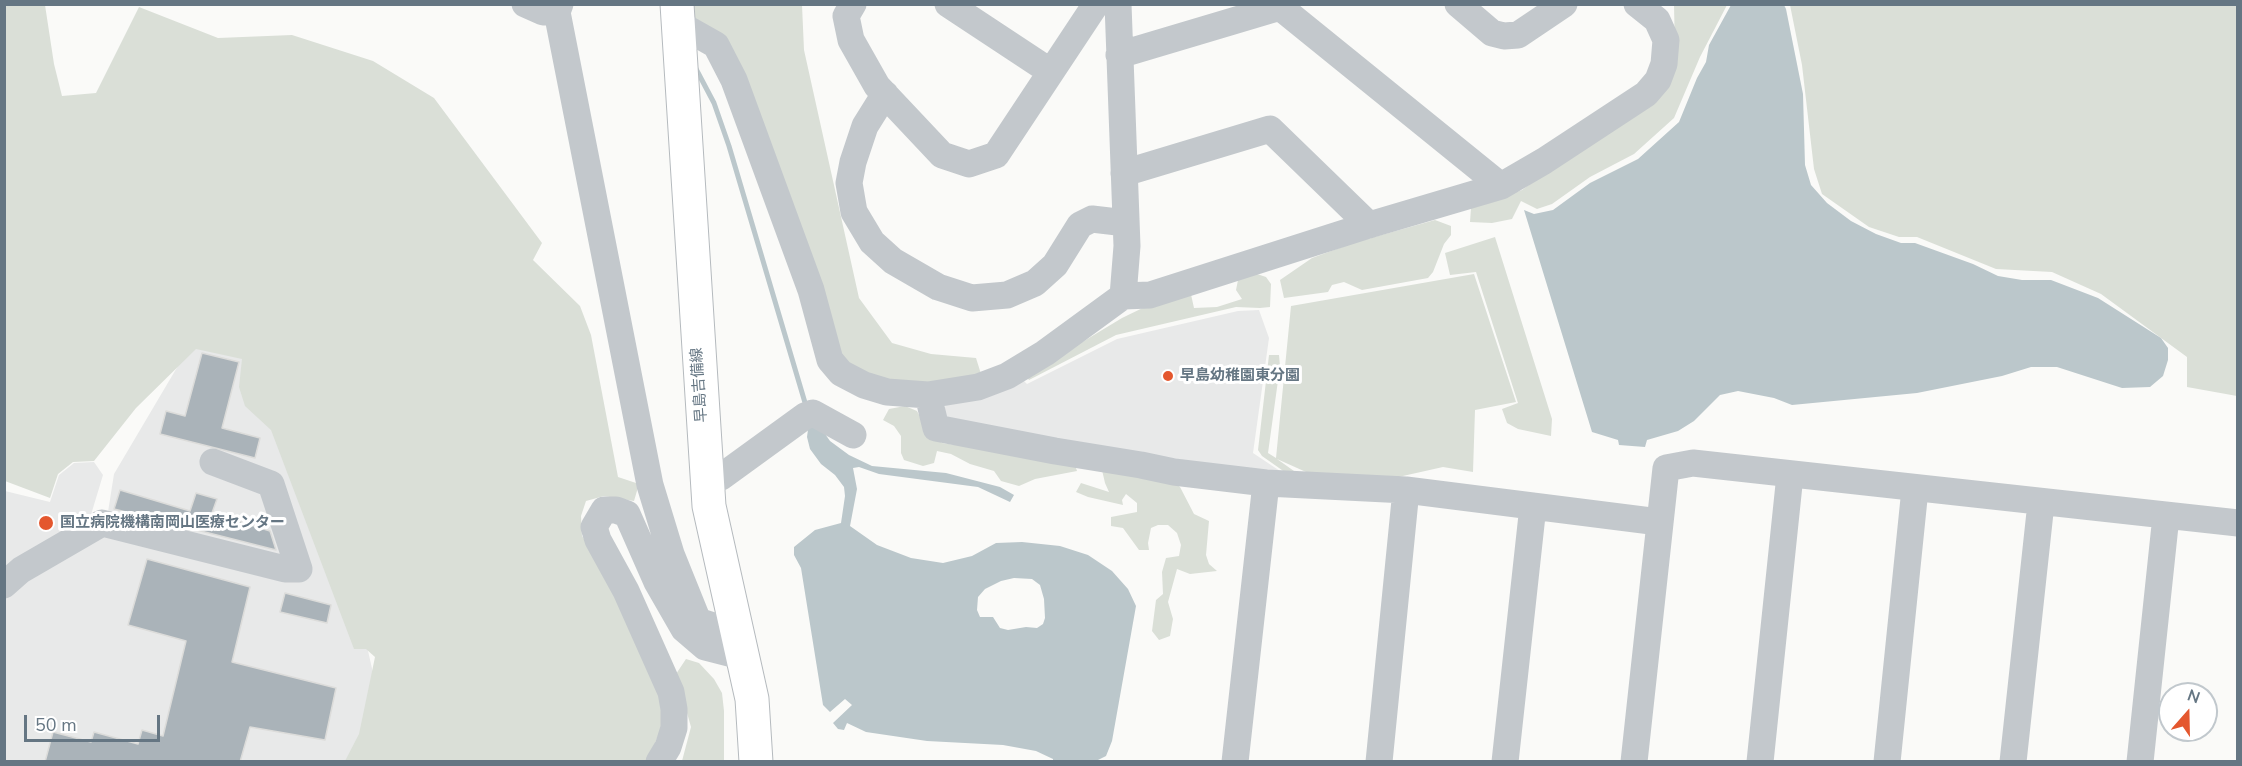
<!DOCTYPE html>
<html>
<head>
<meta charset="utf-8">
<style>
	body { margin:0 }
	#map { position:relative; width:2242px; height:766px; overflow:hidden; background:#fafaf8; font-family:"Nunito Sans",sans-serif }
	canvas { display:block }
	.frame { position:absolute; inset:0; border:6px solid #657683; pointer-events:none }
	.north { position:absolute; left:2158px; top:682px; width:60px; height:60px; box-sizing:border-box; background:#fff; border:2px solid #c1c8cd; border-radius:50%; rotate:20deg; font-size:16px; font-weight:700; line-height:24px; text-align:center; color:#657683 }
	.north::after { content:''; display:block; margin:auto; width:21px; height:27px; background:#e4572e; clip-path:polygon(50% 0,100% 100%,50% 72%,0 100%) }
	.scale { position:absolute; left:24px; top:715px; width:136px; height:27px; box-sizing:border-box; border:3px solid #657683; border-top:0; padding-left:8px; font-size:18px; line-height:21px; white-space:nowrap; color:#657683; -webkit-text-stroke:4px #fff; paint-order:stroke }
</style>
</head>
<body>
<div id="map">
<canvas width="2242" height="766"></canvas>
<div class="frame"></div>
<div class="north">N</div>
<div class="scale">50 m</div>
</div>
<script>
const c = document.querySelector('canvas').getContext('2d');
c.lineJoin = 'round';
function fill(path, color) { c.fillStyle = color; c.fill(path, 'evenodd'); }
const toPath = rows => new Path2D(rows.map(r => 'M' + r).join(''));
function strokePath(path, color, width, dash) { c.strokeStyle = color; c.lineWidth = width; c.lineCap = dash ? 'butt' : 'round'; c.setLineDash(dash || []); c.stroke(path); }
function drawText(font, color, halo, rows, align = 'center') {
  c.font = font + ' "Nunito Sans","Noto Sans JP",sans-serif'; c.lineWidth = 6; c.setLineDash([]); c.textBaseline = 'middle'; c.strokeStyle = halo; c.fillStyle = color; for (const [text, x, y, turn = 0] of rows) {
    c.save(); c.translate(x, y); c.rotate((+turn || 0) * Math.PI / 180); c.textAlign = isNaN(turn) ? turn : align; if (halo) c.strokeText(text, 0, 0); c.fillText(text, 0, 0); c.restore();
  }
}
const built = toPath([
	[1259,310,1269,338,1253,453,1280,471,1280,476,951,422,944,414,946,401,1021,378,1027,384,1117,339,1238,311],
	[195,337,249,350,345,549,378,695,351,761,5,761,4,594,105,531,114,474],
	[94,462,103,475,90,518,5,578,5,491,50,502,59,475,74,463]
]);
const green = toPath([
	[4,5,45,5,54,64,62,96,96,93,139,7,218,38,292,35,373,61,434,98,542,243,533,260,580,306,591,335,618,477,639,484,634,501,604,496,586,501,581,516,582,536,608,575,661,697,665,718,648,761,345,761,359,734,375,657,366,649,354,649,271,430,245,406,239,387,242,359,196,349,136,408,94,461,73,462,58,474,50,498,5,481],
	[690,5,802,5,804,50,859,298,892,343,931,354,976,358,981,374,940,383,902,383,866,375,844,360,741,74,691,22],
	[1674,5,1727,5,1700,57,1674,118,1634,154,1590,177,1552,204,1537,209,1521,201,1512,219,1492,223,1470,222,1471,208,1522,190,1590,140,1675,52],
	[1790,5,2237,5,2237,396,2187,387,2187,357,2101,294,2052,272,1996,269,1917,237,1899,237,1869,227,1822,194,1814,169,1802,65],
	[1435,220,1451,226,1451,235,1444,244,1433,272,1428,278,1362,290,1344,282,1332,285,1328,292,1284,298,1280,280,1312,258,1353,243],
	[1495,237,1552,419,1551,436,1518,429,1507,423,1502,409,1518,403,1476,272,1450,275,1445,253],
	[1251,272,1266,277,1271,284,1270,307,1260,308,1236,307,1116,335,1029,380,1026,376,1122,318,1155,302,1190,290,1194,308,1217,307,1242,299,1236,290,1238,280],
	[1474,274,1516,402,1475,410,1473,472,1443,467,1385,480,1306,472,1277,459,1294,471,1289,475,1262,456,1258,450,1269,355,1279,355,1280,366,1268,453,1276,458,1291,306],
	[905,406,917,411,929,434,942,443,1074,462,1077,471,1035,479,1019,486,1001,481,994,471,970,464,951,454,937,451,934,463,923,466,904,460,901,453,901,436,894,426,883,420,889,409],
	[1102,470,1170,477,1180,487,1194,514,1209,521,1206,555,1209,564,1217,571,1190,574,1177,569,1168,602,1173,619,1170,636,1159,640,1152,631,1156,600,1163,594,1162,572,1166,558,1179,556,1181,545,1177,533,1168,525,1158,525,1151,528,1148,543,1149,550,1139,550,1123,528,1111,526,1111,517,1137,512,1137,503,1126,494,1122,500,1123,505,1088,497,1076,492,1081,483,1109,492,1105,483],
	[686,659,699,663,714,679,722,693,724,711,724,761,682,761,691,727,676,674]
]);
const water = toPath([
	[1731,5,1784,5,1786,9,1803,94,1805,165,1811,185,1827,203,1851,221,1876,234,1901,243,1915,243,1973,264,1998,276,2022,280,2051,280,2098,298,2161,338,2168,348,2168,360,2163,376,2150,387,2122,388,2057,367,2031,367,2002,376,1917,393,1792,405,1774,398,1738,391,1720,395,1694,421,1678,431,1647,440,1645,447,1619,445,1618,440,1592,432,1524,210,1534,214,1553,210,1590,183,1638,159,1679,122,1697,78,1706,62,1709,45],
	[816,421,830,441,849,455,872,466,946,473,1000,487,1014,495,1010,502,978,487,879,474,859,467,853,468,857,489,850,526,877,545,911,558,943,563,972,556,996,543,1022,542,1060,546,1088,555,1112,571,1128,589,1136,606,1112,741,1106,756,1096,761,1053,761,1053,759,1036,751,1003,745,927,741,866,732,847,723,844,730,838,729,833,723,852,705,845,699,830,712,823,705,801,568,794,555,794,547,815,530,841,523,845,496,844,487,835,475,821,464,810,449,807,437,809,422],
	[1014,578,1032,579,1040,585,1044,599,1045,618,1043,624,1037,628,1026,627,1008,630,1000,628,993,617,980,617,977,610,978,597,985,589,1001,581]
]);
const stream = toPath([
	[695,67,714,103,729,146,806,406]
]);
const building = toPath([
	[202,353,239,362,222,428,260,438,255,458,160,434,166,411,185,416,202,353],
	[120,490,190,511,196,493,217,499,212,513,270,531,276,550,114,509,120,490],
	[147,559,250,587,232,662,336,688,325,740,250,727,240,762,45,762,53,732,91,742,94,732,138,744,142,730,163,736,186,641,128,625,147,559],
	[285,593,331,605,327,623,280,612,285,593]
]);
const minor = toPath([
	[525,4,543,12,557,12],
	[560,4,557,12,650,485,671,554,698,621,739,634],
	[853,4,846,16,851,40,877,86,942,155,969,164,996,155,1096,4],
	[948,4,1051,72],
	[1118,4,1127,246,1123,296],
	[1458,4,1492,33,1504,36,1518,35,1564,4],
	[1280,7,1501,186],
	[677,23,716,45,734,80,811,290,830,360,841,373,864,385,887,392,928,395,978,387,1007,376,1045,353,1123,296,1150,295,1369,225,1501,186,1544,161,1646,94,1658,80,1664,64,1666,40,1657,20,1637,4],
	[1119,55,1280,7,1282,4],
	[885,94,865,126,853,162,849,183,854,212,872,242,893,261,938,287,972,298,1007,295,1035,283,1055,265,1080,225,1092,219,1126,223],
	[1124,173,1270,129,1369,225],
	[928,395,936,428,1055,451,1141,465,1174,472,1266,483,1406,490,1659,522],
	[707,482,721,477,805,416,813,413,853,435],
	[4,585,21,570,102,523,285,569,299,569,271,484,213,462],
	[659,762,668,747,674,728,674,709,671,692,626,591,598,540,594,527,604,510,616,510,627,514,657,582,684,629,705,647,744,657],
	[1235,762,1266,483],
	[1379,762,1406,490],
	[1505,762,1533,506],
	[1634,762,1666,468,1693,463,2238,523],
	[1760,762,1790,475],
	[1887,762,1915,489],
	[2013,762,2041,503],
	[2140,762,2166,516]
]);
const major = toPath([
	[677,4,709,506,752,699,756,762]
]);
const markers = [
	[1168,376,6,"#e4572e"],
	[46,523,8,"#e4572e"]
];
const poiNames = [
	["早島幼稚園東分園",1180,376],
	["国立病院機構南岡山医療センター",60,523]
];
const streetNames = [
	["早島吉備線",700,385,-94]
];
fill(built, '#e8e9e9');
fill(green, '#dadfd7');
fill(water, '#bbc7cb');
strokePath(stream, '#bbc7cb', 5);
fill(building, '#aab3b9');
strokePath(building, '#dcdcda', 1.5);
strokePath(major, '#b5babe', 35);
strokePath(minor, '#c3c8cc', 27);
strokePath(major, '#fff', 33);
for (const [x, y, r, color] of markers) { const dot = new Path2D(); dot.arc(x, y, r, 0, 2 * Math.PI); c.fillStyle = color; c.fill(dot); strokePath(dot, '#fff', 2); }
drawText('bold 15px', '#657683', '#fff', poiNames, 'left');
drawText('15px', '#657683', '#fff', streetNames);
</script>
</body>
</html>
